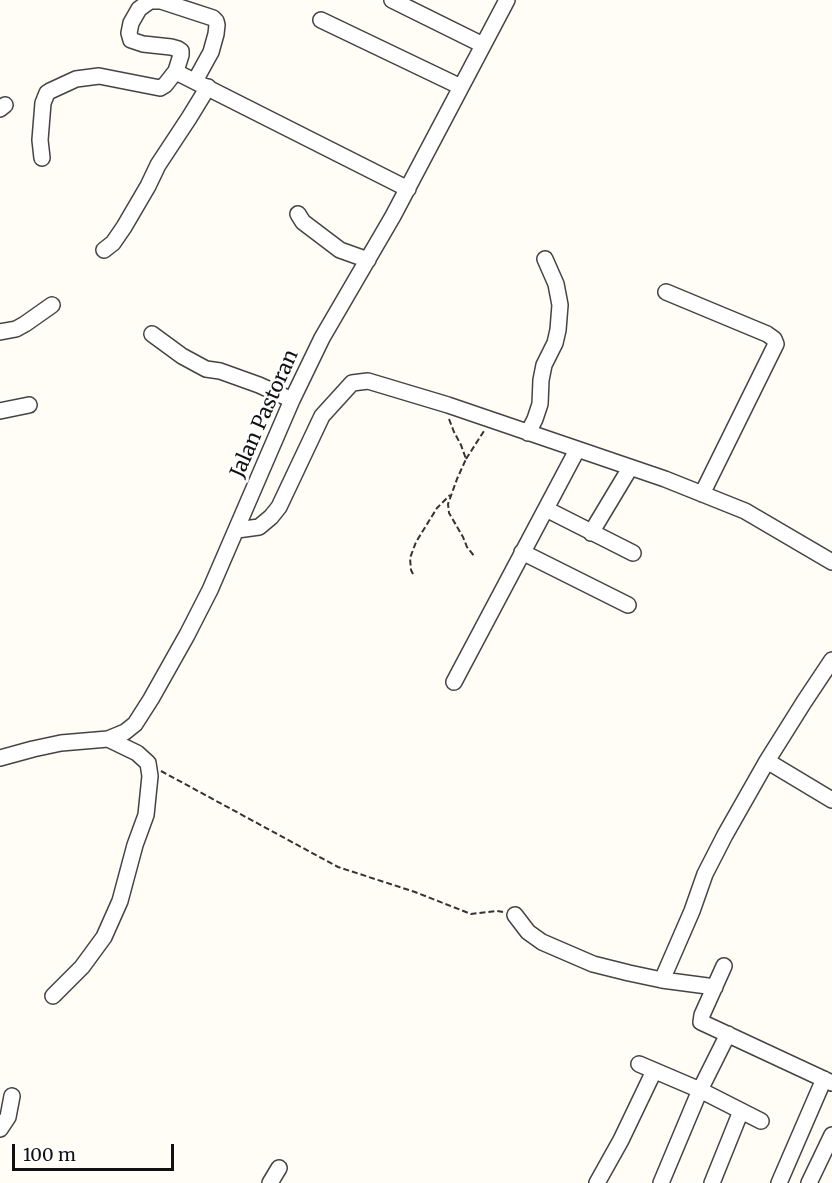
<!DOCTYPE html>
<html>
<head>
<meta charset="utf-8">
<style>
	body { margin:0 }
	#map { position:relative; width:832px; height:1183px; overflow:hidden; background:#fffdf5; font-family:Merriweather,serif }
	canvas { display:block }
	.scale { position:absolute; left:12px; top:1144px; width:162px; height:27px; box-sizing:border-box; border:3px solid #111; border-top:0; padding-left:8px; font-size:18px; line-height:21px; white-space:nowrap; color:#111; -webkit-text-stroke:4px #fff; paint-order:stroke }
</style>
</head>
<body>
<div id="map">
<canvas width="832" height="1183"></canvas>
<div class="scale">100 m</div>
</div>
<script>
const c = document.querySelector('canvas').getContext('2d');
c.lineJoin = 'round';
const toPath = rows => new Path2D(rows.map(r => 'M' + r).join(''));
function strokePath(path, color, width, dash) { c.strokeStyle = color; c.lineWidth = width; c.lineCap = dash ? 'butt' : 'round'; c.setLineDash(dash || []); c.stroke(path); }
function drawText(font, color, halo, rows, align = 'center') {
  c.font = font + ' Merriweather,serif'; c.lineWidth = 6; c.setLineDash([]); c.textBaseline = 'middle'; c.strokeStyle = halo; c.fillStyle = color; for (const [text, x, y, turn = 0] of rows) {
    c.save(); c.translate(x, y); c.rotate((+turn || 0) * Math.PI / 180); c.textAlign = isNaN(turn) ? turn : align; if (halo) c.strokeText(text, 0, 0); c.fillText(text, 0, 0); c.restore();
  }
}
const path = toPath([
	[449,419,454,432,461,445,466,459,457,479,448,504,449,513,463,537,467,547,475,557],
	[466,459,484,431],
	[413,574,411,570,410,558,416,542,437,508,450,495],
	[161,771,338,867,415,892,471,914,497,911,503,912]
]);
const minor = toPath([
	[392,0,483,45],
	[321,20,461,87],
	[195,81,211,52,216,34,217,25,216,21,213,18,161,1,150,1,139,9,131,23,129,33,131,40,143,44,171,47,178,49,181,51,181,55,176,71,180,74,408,189],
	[0,109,5,105],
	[42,158,40,140,43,103,47,93,50,91,76,79,99,76,160,88,165,85,176,71],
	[298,214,303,222,340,250,368,260],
	[104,250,113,243,124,227,148,186,158,165,189,118,208,87],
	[666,292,767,334,774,339,776,344,702,494],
	[0,332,16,329,25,324,52,305],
	[152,334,182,356,206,369,220,371,259,385,292,400],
	[0,411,29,405],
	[528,433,535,419,540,404,541,380,544,365,555,343,558,330,560,305,556,284,545,259],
	[546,509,633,553],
	[237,530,259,527,271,517,279,507,322,416,352,383,368,381,448,405,665,479,745,511,832,562],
	[591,533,630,468],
	[522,552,628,605],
	[454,682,577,450],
	[0,758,33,749,61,743,108,739,125,732,135,724,151,699,187,635,210,590,292,400,322,338,393,216,507,0],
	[767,761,832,800],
	[515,915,528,932,542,942,593,964,629,973,662,980,715,987],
	[724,966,702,1015,701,1022,832,1083],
	[662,980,692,911,705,874,725,835,767,761,804,702,832,660],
	[53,996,82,967,104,937,120,901,135,845,146,815,150,776,148,763,137,753,108,739],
	[639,1064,700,1090,761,1121],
	[0,1129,8,1117,12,1096],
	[270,1183,279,1168],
	[597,1183,621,1140,654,1071],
	[661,1183,700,1090,728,1034],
	[712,1183,741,1111],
	[779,1183,824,1079],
	[809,1183,832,1135]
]);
const streetNames = [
	["Jalan Pastoran",265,414,-66]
];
strokePath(minor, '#444', 18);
strokePath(path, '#333', 2, [6, 3]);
strokePath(minor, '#fff', 15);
drawText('20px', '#111', '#fff', streetNames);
</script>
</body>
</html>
